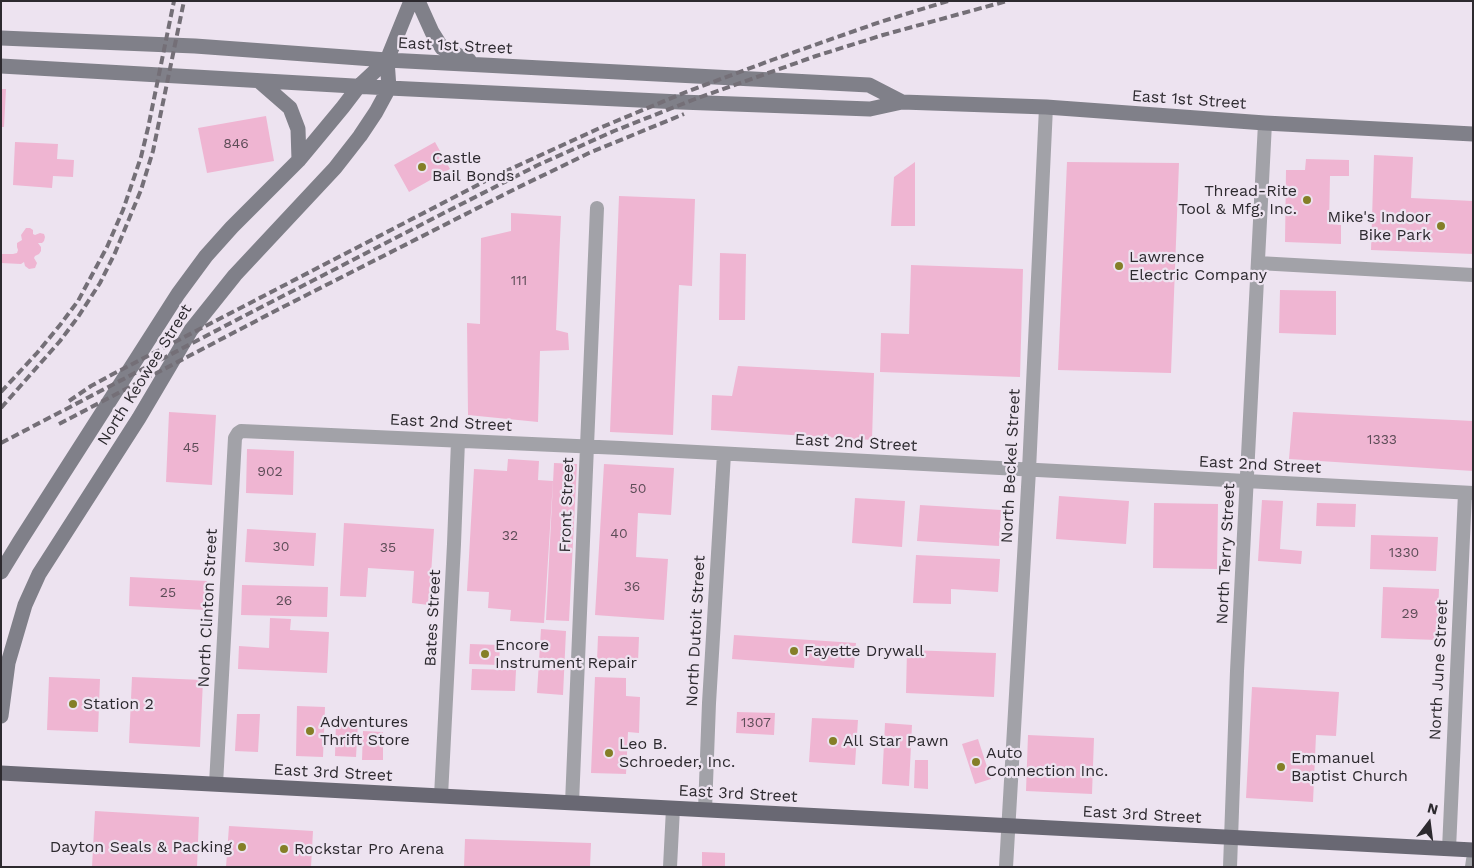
<!DOCTYPE html>
<html>
<head>
<meta charset="utf-8">
<style>
	body { margin:0 }
	#map { position:relative; width:1474px; height:868px; overflow:hidden; background:#ede3f0; font-family:"Work Sans",sans-serif }
	canvas { display:block }
	.frame { position:absolute; inset:0; border:2px solid #2d2a2f; pointer-events:none }
	.north { position:absolute; left:1404px; top:798px; width:50px; height:50px; -webkit-text-stroke:4px #ede3f0; paint-order:stroke; rotate:15deg; font-size:14px; font-weight:700; line-height:20px; text-align:center; color:#2d2a2f }
	.north::after { content:''; display:block; margin:auto; width:18px; height:22px; background:#2d2a2f; clip-path:polygon(50% 0,100% 100%,50% 72%,0 100%) }
</style>
</head>
<body>
<div id="map">
<canvas width="1474" height="868"></canvas>
<div class="frame"></div>
<div class="north">N</div>
</div>
<script>
const c = document.querySelector('canvas').getContext('2d');
c.lineJoin = 'round';
function fill(path, color) { c.fillStyle = color; c.fill(path, 'evenodd'); }
const toPath = rows => new Path2D(rows.map(r => 'M' + r).join(''));
function strokePath(path, color, width, dash) { c.strokeStyle = color; c.lineWidth = width; c.lineCap = dash ? 'butt' : 'round'; c.setLineDash(dash || []); c.stroke(path); }
function drawText(font, color, halo, rows, align = 'center') {
  c.font = font + ' "Work Sans",sans-serif'; c.lineWidth = 4.5; c.setLineDash([]); c.textBaseline = 'middle'; c.strokeStyle = halo; c.fillStyle = color; for (const [text, x, y, turn = 0] of rows) {
    c.save(); c.translate(x, y); c.rotate((+turn || 0) * Math.PI / 180); c.textAlign = isNaN(turn) ? turn : align; if (halo) c.strokeText(text, 0, 0); c.fillText(text, 0, 0); c.restore();
  }
}
const building = toPath([
	[1,89,6,89,4,127,1,127],
	[266,116,274,161,207,173,198,128],
	[15,142,58,144,57,159,74,160,73,177,53,176,52,188,13,185],
	[435,142,450,169,409,192,394,165],
	[1374,155,1413,157,1411,198,1473,201,1473,254,1371,250],
	[1306,159,1349,160,1349,176,1330,176,1329,224,1341,225,1341,244,1285,242,1286,170,1305,170],
	[915,162,915,226,891,226,894,177],
	[1067,162,1179,163,1171,373,1058,370],
	[619,196,695,199,692,286,679,285,673,435,610,432],
	[511,213,561,216,556,330,568,333,569,350,540,351,538,422,468,415,467,323,480,324,481,238,511,231],
	[26,228,30,228,33,230,33,234,35,235,40,233,44,234,45,237,44,241,42,243,38,243,41,247,41,251,39,254,35,256,34,258,37,263,35,268,29,269,25,266,24,262,21,264,1,263,1,254,13,254,17,253,18,250,17,247,17,243,22,240,21,235],
	[720,253,746,254,745,320,719,320],
	[911,265,1023,269,1020,377,880,372,881,333,909,334],
	[1280,290,1336,291,1336,335,1279,333],
	[738,366,874,373,872,440,711,430,712,395,732,396],
	[169,412,216,415,212,485,166,482],
	[1293,412,1473,421,1473,471,1289,459],
	[247,449,294,451,293,495,246,493],
	[508,459,539,461,538,480,553,481,544,623,510,621,511,610,488,608,489,592,467,591,474,469,507,471],
	[554,463,577,464,569,621,546,620],
	[604,464,674,468,671,515,638,513,636,557,668,559,664,620,595,615],
	[1059,496,1129,501,1126,544,1056,539],
	[855,498,905,501,902,547,852,543],
	[1262,500,1283,501,1280,549,1302,551,1301,564,1258,561],
	[1154,503,1218,504,1217,569,1153,568],
	[1317,503,1356,504,1355,527,1316,526],
	[920,505,1001,510,999,546,917,541],
	[344,523,434,529,429,605,412,603,414,571,368,568,366,597,340,596],
	[247,529,316,533,314,566,245,562],
	[1371,535,1438,537,1436,571,1370,569],
	[916,555,1000,559,998,592,951,589,951,604,913,603],
	[130,577,207,581,205,610,129,606],
	[242,585,328,587,327,617,241,615],
	[1383,587,1439,589,1437,640,1381,638],
	[270,618,291,619,290,630,329,632,327,673,238,669,239,646,269,648],
	[541,629,566,631,563,695,537,693],
	[734,635,856,643,854,668,732,659],
	[598,636,639,637,638,662,597,661],
	[470,644,500,645,499,665,469,664],
	[907,650,996,653,994,697,906,693],
	[472,669,516,670,515,691,471,690],
	[49,677,100,679,98,732,47,730],
	[132,677,203,680,200,747,129,743],
	[595,677,626,678,626,696,640,697,639,733,628,732,626,774,591,773],
	[1252,687,1339,692,1336,736,1316,735,1313,802,1246,798],
	[297,706,325,707,323,757,296,756],
	[737,712,775,713,774,735,736,733],
	[237,714,260,714,258,752,235,751],
	[812,718,858,720,855,765,809,762],
	[336,721,358,722,356,757,335,756],
	[885,723,912,725,909,786,882,784],
	[363,731,383,732,383,760,362,760],
	[1028,735,1094,738,1092,794,1026,791],
	[978,739,991,779,975,784,962,744],
	[915,760,928,760,928,789,914,788],
	[95,811,199,817,197,867,92,867],
	[229,826,313,831,311,867,226,867],
	[465,839,591,843,590,867,464,867],
	[702,852,725,853,725,867,702,867]
]);
const street = toPath([
	[1258,263,1473,275],
	[216,784,235,438,238,433,241,431,621,448,1473,493],
	[441,796,454,544,458,441],
	[572,803,597,208],
	[705,810,709,703,724,454],
	[1449,849,1465,493],
	[670,867,673,808],
	[1006,867,1029,470,1046,107],
	[1230,867,1237,671,1265,123],
	[1472,867,1473,860]
]);
const secondary = toPath([
	[418,1,432,32,442,48,469,60],
	[1,38,195,46,387,60,869,85,902,102],
	[1,66,389,88,680,102,870,109,902,102,1046,107,1265,123,1473,134],
	[259,81,290,108,298,129,299,160],
	[1,572,20,541,178,294,206,256,232,227,299,160,343,107,359,86,387,60,411,1],
	[1,716,8,663,25,605,39,574,139,418,191,330,235,275,335,168,360,136,376,112,389,88,387,60]
]);
const primary = toPath([
	[1,773,1473,850]
]);
const rail = toPath([
	[1,392,37,353,60,325,78,301,107,247,123,210,141,157,148,128,174,1],
	[69,401,91,386,113,374,495,176,602,127,686,92,772,60,880,22,948,1],
	[1,408,60,341,78,317,100,283,115,253,141,190,153,151,184,1],
	[59,424,277,310,517,188,589,153,684,114],
	[1,443,248,314,440,215,538,165,614,131,695,99,816,56,883,35,1007,1]
]);
const markers = [
	[422,167,5,"#847f27"],
	[1307,200,5,"#847f27"],
	[1441,226,5,"#847f27"],
	[1119,266,5,"#847f27"],
	[794,651,5,"#847f27"],
	[485,654,5,"#847f27"],
	[73,704,5,"#847f27"],
	[310,731,5,"#847f27"],
	[833,741,5,"#847f27"],
	[609,753,5,"#847f27"],
	[976,762,5,"#847f27"],
	[1281,767,5,"#847f27"],
	[242,847,5,"#847f27"],
	[284,849,5,"#847f27"]
];
const numberNames = [
	["846",236,144],
	["111",519,281],
	["1333",1382,440],
	["45",191,448],
	["902",270,472],
	["50",638,489],
	["40",619,534],
	["32",510,536],
	["30",281,547],
	["35",388,548],
	["1330",1404,553],
	["36",632,587],
	["25",168,593],
	["26",284,601],
	["29",1410,614],
	["1307",756,723]
];
const streetNames = [
	["East 1st Street",455,46,3],
	["East 1st Street",1189,100,4],
	["North Keowee Street",145,375,-58],
	["East 2nd Street",451,423,3],
	["East 2nd Street",856,443,3],
	["East 2nd Street",1260,465,3],
	["North Beckel Street",1011,466,-87],
	["Front Street",567,505,-88],
	["North Terry Street",1226,554,-87],
	["North Clinton Street",208,608,-87],
	["Bates Street",433,618,-87],
	["North Dutoit Street",696,631,-87],
	["North June Street",1439,670,-87],
	["East 3rd Street",333,773,3],
	["East 3rd Street",738,794,3],
	["East 3rd Street",1142,815,3]
];
const poiNames = [
	["Castle",432,158],
	["Bail Bonds",432,176],
	["Thread-Rite",1297,191,"right"],
	["Tool & Mfg, Inc.",1297,209,"right"],
	["Mike's Indoor",1431,217,"right"],
	["Bike Park",1431,235,"right"],
	["Lawrence",1129,257],
	["Electric Company",1129,275],
	["Encore",495,645],
	["Instrument Repair",495,663],
	["Fayette Drywall",804,651],
	["Station 2",83,704],
	["Adventures",320,722],
	["Thrift Store",320,740],
	["All Star Pawn",843,741],
	["Leo B.",619,744],
	["Schroeder, Inc.",619,762],
	["Auto",986,753],
	["Connection Inc.",986,771],
	["Emmanuel",1291,758],
	["Baptist Church",1291,776],
	["Dayton Seals & Packing",232,847,"right"],
	["Rockstar Pro Arena",294,849]
];
fill(building, '#efb5d2');
strokePath(street, '#a2a2a8', 14);
strokePath(secondary, '#808089', 15);
strokePath(primary, '#696873', 15);
strokePath(rail, '#746f77', 4, [8, 4]);
for (const [x, y, r, color] of markers) { const dot = new Path2D(); dot.arc(x, y, r, 0, 2 * Math.PI); c.fillStyle = color; c.fill(dot); strokePath(dot, '#ede3f0', 2); }
drawText('14px', '#5e4d58', null, numberNames);
drawText('16px', '#2d2a2f', '#ede3f0', streetNames);
drawText('16px', '#2d2a2f', '#ede3f0', poiNames, 'left');
</script>
</body>
</html>
